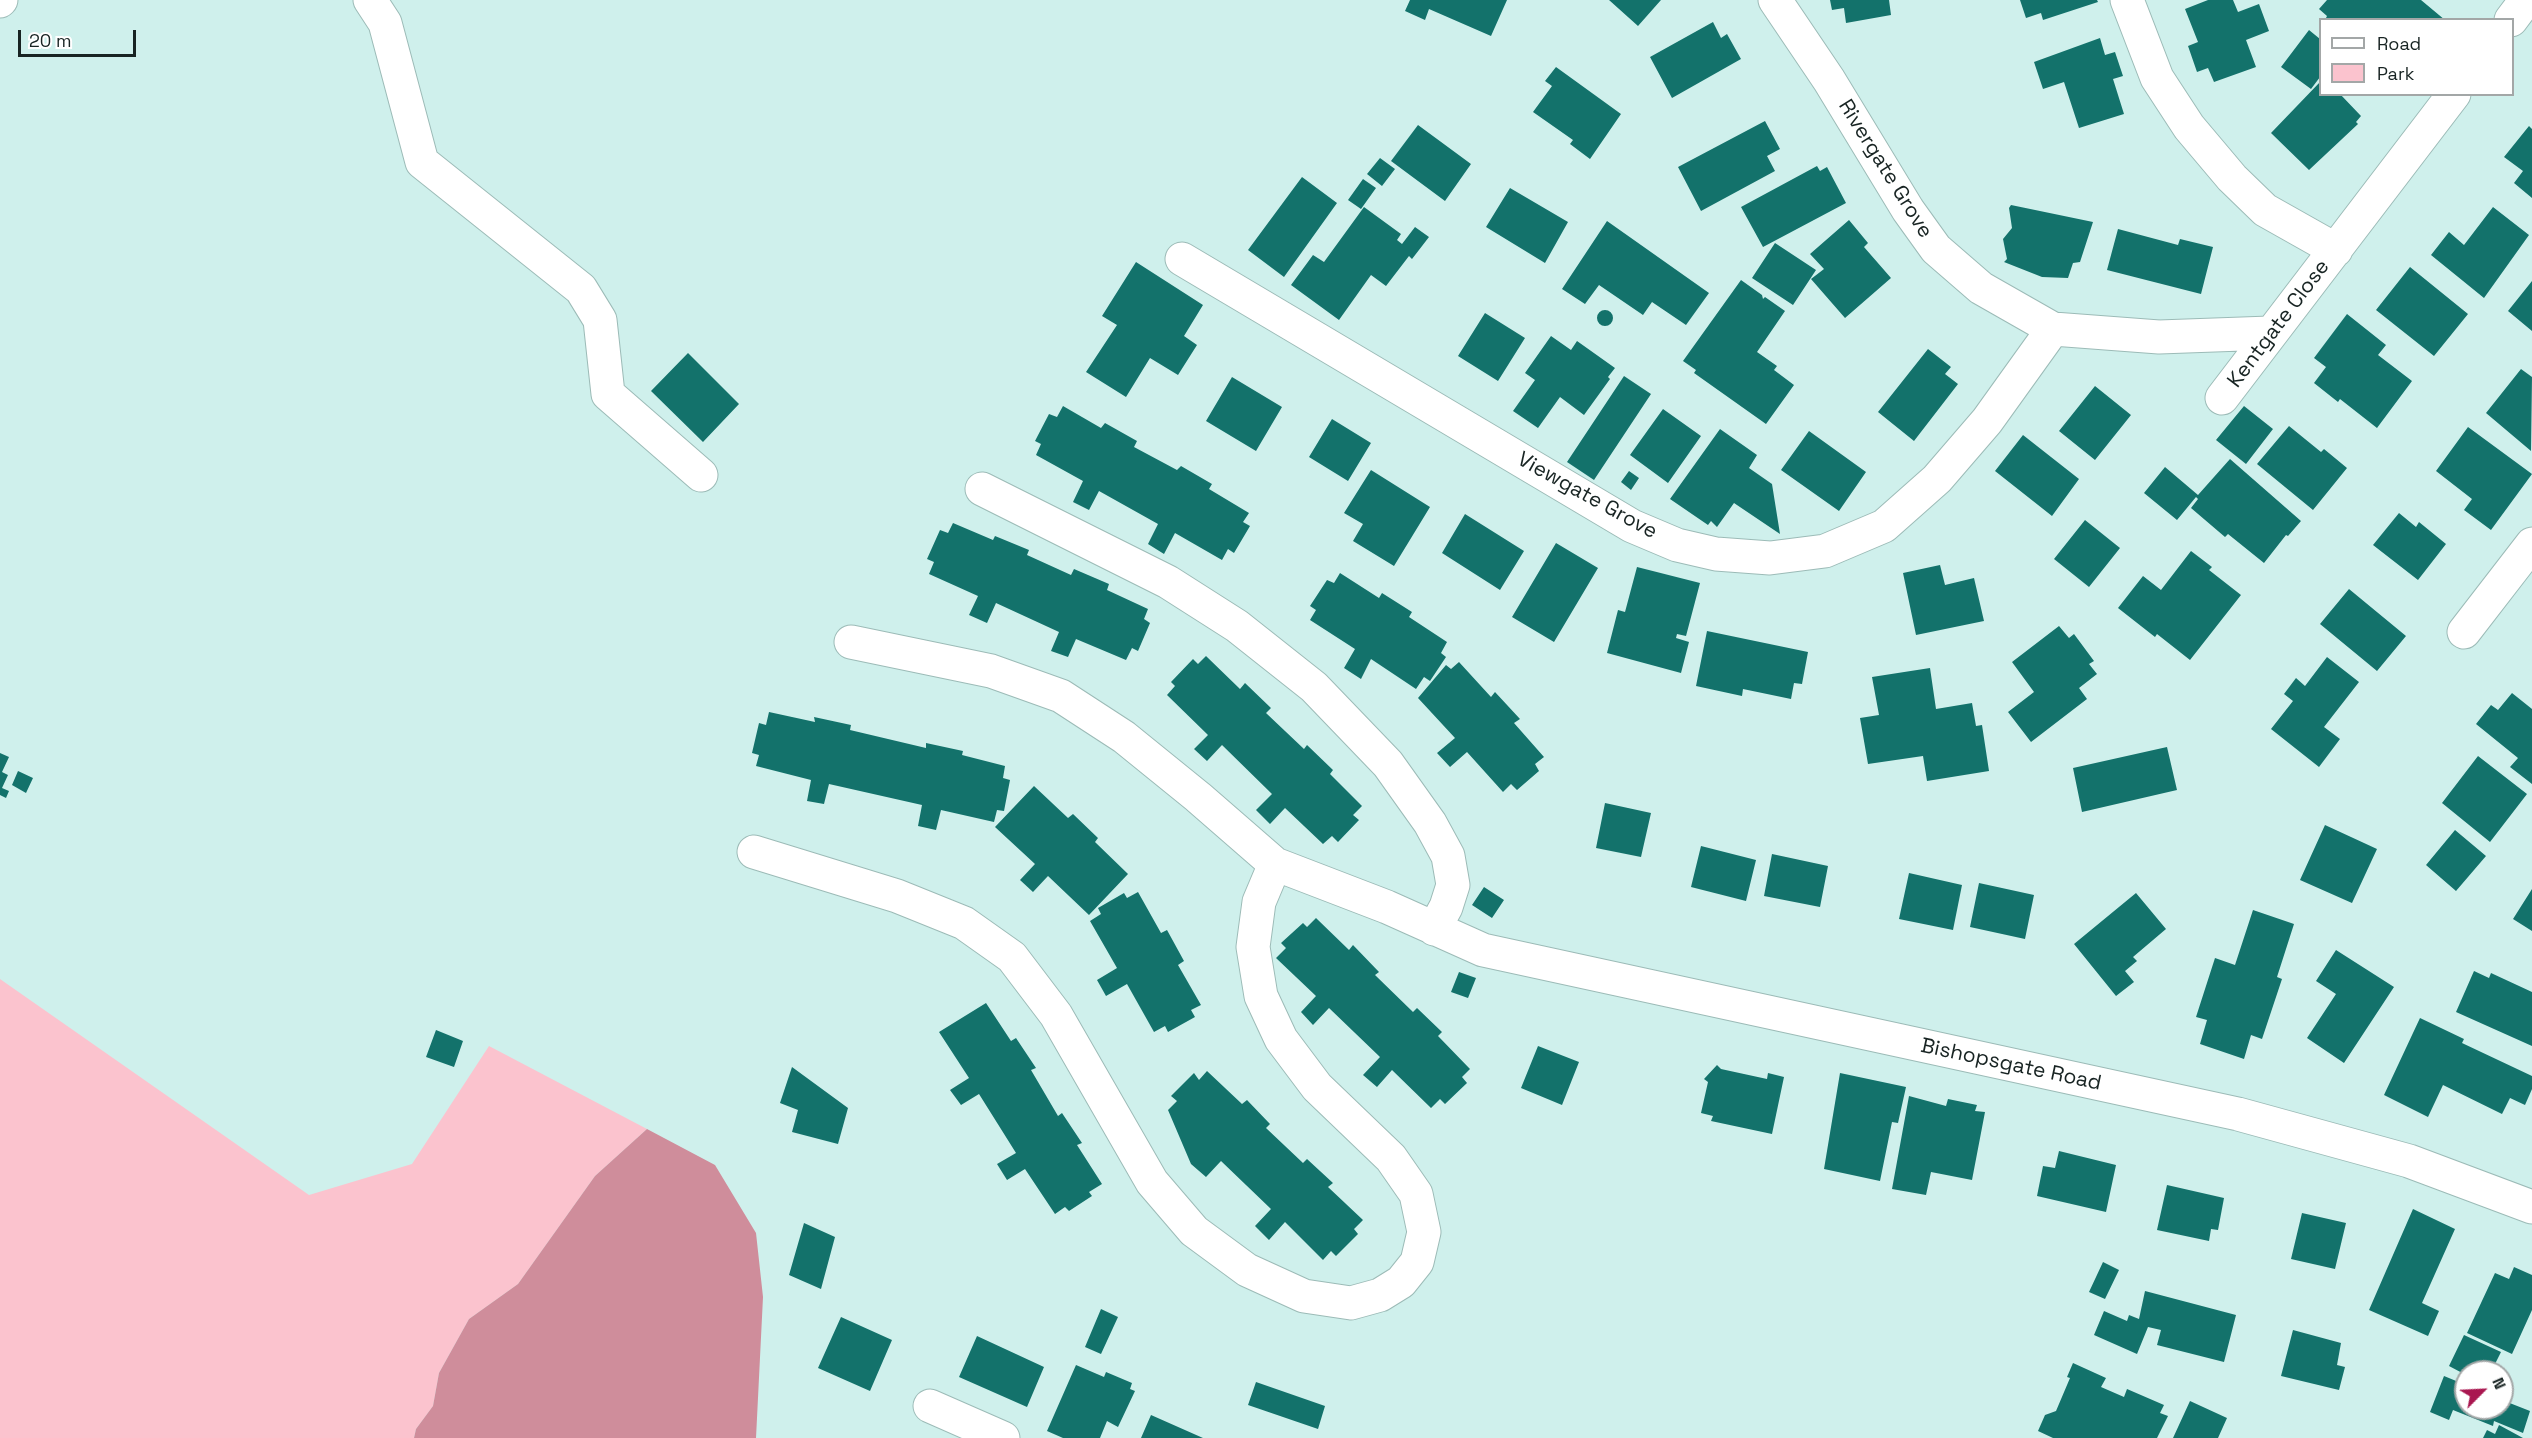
<!DOCTYPE html>
<html>
<head>
<meta charset="utf-8">
<style>
	body { margin:0 }
	#map { position:relative; width:2532px; height:1438px; overflow:hidden; background:#cff0ec; font-family:"Space Grotesk",sans-serif }
	canvas { display:block }
	.legend { position:absolute; left:2319px; top:18px; width:195px; height:78px; box-sizing:border-box; background:#fff; border:2px solid #a3a7a7; margin:0; padding:8px 10px; list-style:none; font-size:18px; color:#182423 }
	.legend li { display:flex; align-items:center; gap:12px; height:30px }
	.legend b { width:30px; border:2px solid #a3a7a7 }
	.north { position:absolute; left:2454px; top:1360px; width:60px; height:60px; box-sizing:border-box; background:#fff; border:2px solid #a3a7a7; border-radius:50%; rotate:66deg; font-size:16px; font-weight:700; line-height:24px; text-align:center; color:#182423 }
	.north::after { content:''; display:block; margin:auto; width:21px; height:27px; background:#a91750; clip-path:polygon(50% 0,100% 100%,50% 72%,0 100%) }
	.scale { position:absolute; left:18px; top:30px; width:118px; height:27px; box-sizing:border-box; border:3px solid #182423; border-top:0; padding-left:8px; font-size:18px; line-height:21px; white-space:nowrap; color:#182423; -webkit-text-stroke:4px #fff; paint-order:stroke }
</style>
</head>
<body>
<div id="map">
<canvas width="2532" height="1438"></canvas>
<ul class="legend">
<li><b style="height:8px;background:#fff"></b>Road</li>
<li><b style="height:16px;background:#fbc3ce"></b>Park</li>
</ul>
<div class="north">N</div>
<div class="scale">20 m</div>
</div>
<script>
const c = document.querySelector('canvas').getContext('2d');
c.lineJoin = 'round';
function fill(path, color) { c.fillStyle = color; c.fill(path, 'evenodd'); }
const toPath = rows => new Path2D(rows.map(r => 'M' + r).join(''));
function strokePath(path, color, width, dash) { c.strokeStyle = color; c.lineWidth = width; c.lineCap = dash ? 'butt' : 'round'; c.setLineDash(dash || []); c.stroke(path); }
function drawText(font, color, halo, rows, align = 'center') {
  c.font = font + ' "Space Grotesk",sans-serif'; c.lineWidth = 6; c.setLineDash([]); c.textBaseline = 'middle'; c.strokeStyle = halo; c.fillStyle = color; for (const [text, x, y, turn = 0] of rows) {
    c.save(); c.translate(x, y); c.rotate((+turn || 0) * Math.PI / 180); c.textAlign = isNaN(turn) ? turn : align; if (halo) c.strokeText(text, 0, 0); c.fillText(text, 0, 0); c.restore();
  }
}
const green = toPath([
	[0,979,309,1195,412,1164,489,1046,647,1129,595,1176,518,1284,469,1319,439,1373,433,1406,416,1429,414,1438,0,1438]
]);
const forest = toPath([
	[647,1129,715,1165,756,1233,763,1297,756,1438,414,1438,416,1429,433,1406,439,1373,469,1319,518,1284,595,1176]
]);
const building = toPath([
	[1410,0,1507,0,1491,36,1429,9,1425,20,1405,11],
	[1609,0,1661,0,1638,26],
	[1830,0,1889,0,1891,15,1846,23,1844,8,1832,10],
	[2020,0,2097,0,2098,2,2043,20,2041,13,2026,18],
	[2208,0,2233,0,2238,12,2259,4,2269,31,2246,40,2256,67,2214,82,2208,68,2197,72,2188,46,2198,42,2185,9],
	[2327,0,2421,0,2445,20,2325,20,2327,16,2319,9],
	[1713,22,1721,38,1727,34,1741,59,1672,98,1650,57],
	[2309,30,2320,39,2320,77,2311,89,2281,67],
	[2100,38,2105,55,2115,52,2123,76,2113,79,2124,114,2079,128,2064,82,2043,89,2034,62],
	[1556,67,1621,114,1590,159,1570,144,1573,140,1533,112,1552,86,1545,81],
	[2320,82,2320,94,2340,94,2361,116,2356,122,2358,124,2309,170,2271,133],
	[1765,121,1780,149,1767,156,1775,171,1701,211,1678,167],
	[1418,125,1471,164,1445,201,1391,161],
	[2529,126,2532,129,2532,198,2514,183,2523,171,2504,157],
	[1380,158,1395,169,1382,186,1367,174],
	[1817,166,1820,171,1827,167,1846,203,1763,247,1741,207],
	[1302,177,1337,203,1284,277,1248,250],
	[1363,179,1376,188,1361,209,1348,200],
	[1510,188,1568,222,1545,263,1486,227],
	[2011,205,2093,222,2080,262,2073,263,2068,278,2042,277,2004,262,2007,259,2003,239,2012,228,2009,208],
	[1364,207,1401,234,1397,240,1402,244,1415,227,1429,237,1412,259,1409,256,1386,286,1371,275,1339,320,1291,285,1313,255,1324,262],
	[2493,207,2529,235,2484,298,2431,255,2449,232,2464,245],
	[1849,220,1868,243,1864,247,1891,278,1845,318,1811,279,1824,269,1810,254],
	[1607,221,1709,293,1686,325,1652,302,1643,315,1599,285,1585,304,1562,289],
	[2118,229,2178,245,2180,239,2213,247,2201,294,2107,270],
	[1775,243,1816,270,1793,305,1752,278],
	[1136,262,1203,305,1184,336,1197,345,1178,375,1150,358,1126,397,1086,372,1117,325,1102,316],
	[2410,267,2468,314,2434,356,2376,310],
	[1741,280,1762,295,1763,299,1765,297,1785,311,1757,352,1777,366,1774,370,1794,385,1766,424,1694,373,1696,370,1683,361],
	[2532,281,2532,331,2508,311],
	'1597 318a8 8 0 1 1 16 0a8 8 0 1 1-16 0Z',
	[1485,313,1525,338,1498,381,1458,356],
	[2347,314,2386,345,2378,355,2412,381,2377,428,2340,399,2338,402,2314,383,2326,367,2314,358],
	[1551,336,1571,350,1577,341,1615,368,1608,377,1610,379,1584,415,1560,397,1538,428,1513,411,1535,380,1525,373],
	[1928,349,1951,367,1945,374,1958,384,1914,441,1878,412],
	[688,353,739,404,703,442,651,391],
	[2521,369,2532,377,2531,451,2486,413],
	[1624,376,1651,394,1594,480,1567,462],
	[1232,377,1282,407,1256,451,1206,421],
	[2095,386,2131,415,2095,460,2059,431],
	[1063,406,1101,428,1105,423,1137,441,1134,447,1177,470,1181,466,1212,484,1209,489,1249,513,1243,522,1250,526,1234,553,1228,549,1222,560,1175,533,1164,554,1148,544,1158,524,1099,491,1089,510,1073,502,1083,481,1036,455,1041,444,1035,441,1049,414,1057,417],
	[2244,406,2273,429,2246,464,2216,440],
	[1663,409,1701,436,1668,483,1630,455],
	[1332,419,1371,443,1348,481,1309,457],
	[2289,426,2321,452,2324,449,2347,468,2313,510,2257,464],
	[2468,427,2532,474,2491,530,2464,510,2472,499,2436,471],
	[1720,429,1757,455,1749,468,1772,484,1780,534,1734,503,1717,527,1711,521,1708,525,1670,499],
	[1809,431,1866,472,1839,511,1781,470],
	[2023,435,2079,479,2052,516,1995,471],
	[2230,459,2301,521,2288,536,2286,535,2264,563,2228,534,2225,537,2191,508,2198,499,2196,497,2177,520,2144,493,2165,467,2198,495],
	[1371,470,1430,507,1394,566,1353,541,1363,524,1344,513],
	[1629,471,1639,478,1631,490,1621,482],
	[2399,513,2416,527,2419,522,2446,544,2418,580,2373,545],
	[1465,514,1524,551,1500,590,1442,553],
	[2085,520,2120,548,2089,587,2054,559],
	[953,523,993,540,995,536,1029,550,1027,555,1071,575,1074,569,1109,584,1107,590,1148,609,1144,619,1150,623,1138,651,1132,648,1126,660,1076,639,1068,657,1051,651,1059,632,996,603,987,623,969,615,978,596,929,574,934,562,927,559,940,530,948,533],
	[1556,543,1598,568,1554,642,1512,617],
	[2191,551,2212,567,2209,570,2241,595,2190,660,2157,634,2155,637,2118,608,2143,576,2161,590],
	[1940,565,1945,585,1974,578,1984,621,1916,635,1903,573],
	[1637,567,1700,583,1686,636,1677,634,1676,638,1689,642,1681,673,1607,653,1618,610,1625,612],
	[1340,573,1379,598,1382,593,1412,612,1409,617,1447,642,1441,653,1446,657,1430,681,1424,677,1416,689,1371,659,1361,679,1344,668,1355,649,1310,620,1316,610,1310,606,1327,580,1334,583],
	[2349,589,2406,636,2377,671,2320,624],
	[2059,626,2069,638,2074,634,2094,661,2089,664,2097,674,2079,688,2087,699,2031,742,2008,712,2034,692,2012,662],
	[1707,631,1808,652,1802,684,1794,683,1791,699,1743,689,1742,696,1696,686],
	[1206,656,1240,689,1245,683,1271,708,1266,713,1304,749,1307,745,1333,770,1330,774,1362,806,1353,815,1359,820,1338,842,1332,836,1323,844,1285,808,1270,824,1256,810,1272,794,1222,745,1207,761,1194,749,1208,735,1167,695,1175,686,1171,682,1193,659,1198,664],
	[2327,657,2359,682,2324,727,2340,739,2319,767,2271,729,2293,701,2284,694,2296,678,2305,686],
	[1459,662,1491,697,1495,692,1520,719,1514,723,1544,757,1535,764,1539,771,1517,790,1511,784,1503,792,1467,752,1450,767,1437,753,1455,738,1418,698,1446,665,1451,669],
	[1930,668,1936,709,1972,703,1976,726,1982,725,1989,771,1927,781,1923,756,1868,764,1860,718,1879,715,1872,677],
	[2512,693,2532,709,2532,784,2510,767,2518,758,2476,724,2491,705,2498,710],
	[769,712,815,722,814,717,851,725,850,730,926,748,926,743,963,751,962,755,1005,766,1003,778,1010,780,1004,811,997,810,994,822,941,810,936,830,918,826,922,805,829,784,824,804,807,801,811,780,756,766,759,755,752,753,759,723,766,725],
	[2167,747,2177,790,2082,812,2073,768],
	[0,753,9,757,2,772,8,775,2,788,9,791,6,798,0,795],
	[2478,756,2527,794,2490,842,2442,803],
	[18,771,33,778,26,793,12,785],
	[1034,786,1068,818,1073,814,1098,838,1095,842,1128,874,1089,915,1048,876,1033,892,1020,880,1035,864,995,827],
	[1605,803,1651,813,1641,857,1596,848],
	[2325,825,2377,849,2352,903,2300,880],
	[2455,830,2486,856,2456,891,2426,865],
	[1701,846,1756,860,1746,901,1691,887],
	[1772,854,1828,866,1820,907,1764,896],
	[1909,873,1962,885,1953,930,1899,919],
	[1979,883,2034,895,2025,939,1970,927],
	[1484,887,1504,900,1492,918,1472,905],
	[2532,889,2532,931,2513,919],
	[1138,892,1161,933,1167,930,1184,961,1178,965,1201,1005,1191,1010,1195,1017,1168,1032,1165,1026,1154,1032,1127,984,1106,996,1097,980,1117,968,1090,921,1101,914,1098,908,1124,893,1127,898],
	[2136,893,2166,929,2133,957,2137,961,2125,971,2134,982,2116,996,2074,944],
	[2253,910,2294,924,2277,977,2282,979,2262,1039,2251,1035,2244,1059,2200,1044,2207,1020,2196,1017,2215,958,2235,965],
	[1316,918,1349,950,1353,945,1379,972,1375,975,1413,1012,1417,1008,1442,1032,1438,1036,1470,1069,1462,1077,1467,1083,1445,1104,1440,1099,1431,1108,1392,1070,1377,1087,1363,1075,1380,1057,1329,1008,1313,1025,1301,1012,1316,996,1276,958,1286,948,1281,943,1303,923,1307,927],
	[2336,950,2394,987,2344,1063,2307,1038,2336,994,2316,981],
	[2474,971,2489,978,2491,973,2532,992,2532,1046,2456,1012],
	[1459,972,1476,978,1468,998,1451,992],
	[986,1003,1011,1041,1016,1038,1036,1068,1031,1070,1058,1116,1062,1113,1082,1143,1077,1145,1102,1184,1089,1192,1092,1196,1069,1211,1065,1207,1055,1214,1025,1169,1007,1180,997,1164,1016,1153,979,1094,961,1105,950,1090,969,1078,939,1032],
	[2420,1018,2464,1039,2462,1043,2532,1076,2532,1089,2525,1105,2510,1098,2502,1114,2443,1085,2428,1117,2384,1095],
	[436,1030,463,1041,454,1067,426,1057],
	[1538,1046,1579,1062,1562,1105,1521,1088],
	[1717,1065,1721,1069,1767,1079,1768,1073,1784,1077,1772,1134,1711,1121,1713,1116,1701,1113,1708,1082,1704,1079],
	[792,1067,848,1108,838,1144,792,1132,798,1110,780,1103],
	[1207,1071,1242,1104,1247,1100,1270,1124,1266,1128,1303,1163,1307,1159,1333,1183,1328,1187,1363,1220,1354,1229,1358,1234,1336,1256,1331,1251,1323,1260,1285,1222,1269,1240,1255,1226,1271,1209,1221,1161,1206,1177,1191,1164,1168,1110,1177,1101,1171,1096,1194,1073,1199,1080],
	[1840,1073,1906,1087,1898,1123,1892,1122,1880,1181,1824,1169],
	[1909,1096,1946,1106,1948,1099,1977,1105,1975,1111,1985,1112,1972,1180,1931,1172,1926,1195,1892,1189],
	[2059,1151,2116,1165,2106,1212,2037,1196,2043,1166,2055,1168],
	[2167,1185,2224,1198,2218,1230,2211,1229,2209,1241,2157,1230],
	[2413,1209,2455,1229,2422,1303,2439,1311,2428,1336,2369,1310],
	[2302,1213,2346,1223,2335,1269,2291,1259],
	[804,1223,835,1237,821,1289,789,1275],
	[2103,1262,2119,1270,2105,1299,2089,1292],
	[2514,1267,2532,1275,2532,1310,2512,1354,2467,1333,2495,1273,2509,1279],
	[2145,1291,2236,1315,2224,1362,2157,1345,2161,1330,2148,1327,2137,1354,2094,1335,2104,1311,2127,1321,2129,1315,2139,1319],
	[1101,1309,1118,1317,1101,1354,1085,1347],
	[841,1317,892,1340,870,1391,818,1368],
	[2293,1330,2341,1343,2337,1365,2345,1367,2339,1390,2281,1376],
	[2464,1335,2501,1352,2491,1372,2466,1372,2466,1375,2449,1366],
	[977,1336,1044,1367,1027,1407,959,1377],
	[2073,1363,2106,1378,2101,1387,2124,1397,2127,1389,2164,1405,2160,1413,2168,1416,2157,1438,2053,1438,2038,1431,2045,1415,2056,1411,2070,1378,2067,1377],
	[1076,1365,1104,1377,1106,1372,1132,1383,1130,1389,1135,1391,1118,1427,1107,1421,1100,1438,1063,1438,1047,1431],
	[2444,1376,2466,1385,2466,1408,2502,1408,2502,1400,2530,1411,2523,1433,2494,1421,2493,1426,2453,1410,2449,1420,2430,1412],
	[1256,1382,1325,1406,1318,1429,1248,1405],
	[2190,1401,2227,1418,2218,1438,2173,1438],
	[1151,1415,1203,1438,1141,1438],
	[2499,1425,2523,1438,2483,1438,2487,1430,2495,1434]
]);
const minor = toPath([
	[370,0,385,23,422,162,581,289,600,320,608,394,701,475],
	[1775,0,1829,80,1908,210,1936,249,1981,288,2053,329,2159,337,2270,333],
	[2127,0,2157,78,2189,127,2232,178,2265,210,2336,250],
	[0,1,1,0],
	[2511,20,2526,0],
	[1182,259,1632,526,1677,545,1716,554,1770,558,1825,551,1884,526,1937,479,1987,421,2053,329],
	[2222,398,2454,94],
	[982,489,1168,582,1237,626,1314,687,1388,764,1430,823,1448,856,1453,885,1446,907,1434,929],
	[2464,632,2532,544],
	[851,642,991,671,1061,696,1124,737,1198,797,1275,864,1387,907,1483,950,2238,1114,2409,1161,2532,1207],
	[754,852,897,896,964,923,1012,957,1056,1015,1152,1182,1194,1231,1247,1270,1304,1296,1351,1303,1380,1295,1401,1282,1417,1262,1424,1232,1416,1194,1391,1158,1317,1087,1281,1039,1261,996,1253,947,1259,902,1275,864],
	[930,1406,1003,1438]
]);
const streetNames = [
	["Rivergate Grove",1885,169,58],
	["Kentgate Close",2279,324,-53],
	["Viewgate Grove",1587,496,29],
	["Bishopsgate Road",2011,1065,12]
];
fill(green, '#fbc3ce');
fill(forest, '#cf8d9b');
fill(building, '#13726b');
strokePath(minor, '#9cbbb7', 35);
strokePath(minor, '#fff', 33);
drawText('21px', '#182423', '#fff', streetNames);
</script>
</body>
</html>
